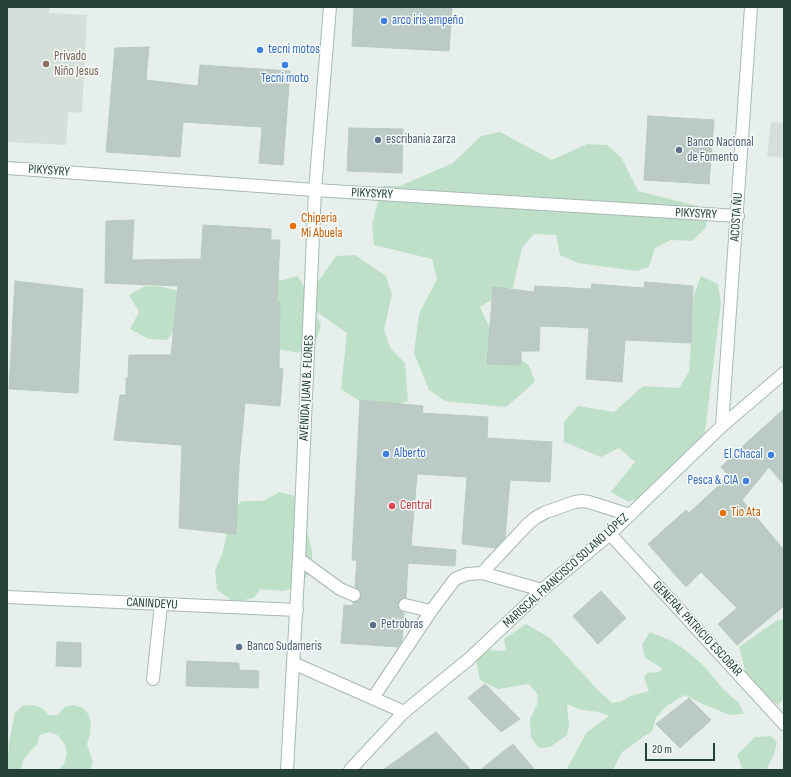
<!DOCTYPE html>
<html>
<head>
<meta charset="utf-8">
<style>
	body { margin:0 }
	#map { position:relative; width:791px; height:777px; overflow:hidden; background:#e6efeb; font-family:"Sofia Sans Condensed",sans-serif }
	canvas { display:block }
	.frame { position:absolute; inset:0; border:8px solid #24423a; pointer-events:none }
	.scale { position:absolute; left:645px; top:743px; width:70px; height:18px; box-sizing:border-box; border:2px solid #24423a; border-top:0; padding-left:5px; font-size:12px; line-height:14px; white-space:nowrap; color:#24423a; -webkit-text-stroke:3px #f7fbf9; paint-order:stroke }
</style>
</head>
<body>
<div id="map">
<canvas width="791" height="777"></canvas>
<div class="frame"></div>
<div class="scale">20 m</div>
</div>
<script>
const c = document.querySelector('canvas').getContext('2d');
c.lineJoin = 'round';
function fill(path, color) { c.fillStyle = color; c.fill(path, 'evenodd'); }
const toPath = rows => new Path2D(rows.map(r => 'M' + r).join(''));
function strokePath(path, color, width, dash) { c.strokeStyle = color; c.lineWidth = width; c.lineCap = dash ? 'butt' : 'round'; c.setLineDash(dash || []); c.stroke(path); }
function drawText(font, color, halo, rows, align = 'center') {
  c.font = font + ' "Sofia Sans Condensed",sans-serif'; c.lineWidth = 3; c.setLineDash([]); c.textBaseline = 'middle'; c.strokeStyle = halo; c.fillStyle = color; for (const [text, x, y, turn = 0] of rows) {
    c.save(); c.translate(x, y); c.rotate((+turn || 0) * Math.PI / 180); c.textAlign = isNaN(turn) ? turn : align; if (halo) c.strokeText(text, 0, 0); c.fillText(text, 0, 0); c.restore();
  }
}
const built = toPath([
	[7,7,49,7,49,13,87,15,82,113,68,112,66,145,7,142],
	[771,122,784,123,784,158,767,156]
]);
const green = toPath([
	[500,132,552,160,587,144,607,145,621,157,638,191,709,209,706,227,692,241,671,240,655,248,649,267,637,271,578,263,560,255,556,235,534,234,522,248,513,287,480,307,497,343,529,365,535,382,506,407,445,401,429,390,414,353,419,314,437,279,432,259,374,245,372,225,382,186,400,186,453,163,481,136],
	[355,255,386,276,392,294,384,330,391,349,405,363,408,401,397,405,358,400,341,389,347,333,314,310,321,325,315,344,298,353,278,349,179,324,167,340,149,339,130,329,139,312,129,295,145,286,164,287,182,292,260,286,298,276,307,293,313,289,336,256],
	[701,276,718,284,721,303,705,432,665,486,629,502,611,492,635,462,619,448,601,457,564,442,564,422,578,406,614,412,643,386,679,388,689,372,694,294],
	[280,492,299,497,308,513,307,532,312,550,312,568,301,585,283,591,260,589,254,598,234,602,217,590,215,571,223,551,227,533,227,514,242,501,263,501],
	[784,619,784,699,778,705,749,685,739,647,776,621],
	[526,624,550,638,597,689,612,703,620,702,631,696,649,691,644,678,647,673,659,672,662,668,645,658,642,645,650,632,674,642,689,653,703,665,724,690,739,703,744,714,730,715,705,705,685,695,665,707,656,718,652,731,622,752,613,770,566,770,587,732,609,716,599,712,581,710,567,704,569,727,567,735,550,747,539,748,531,738,530,719,537,705,538,695,529,684,498,689,480,680,475,655,485,650,506,651,504,639],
	[32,705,42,708,49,715,58,715,65,707,74,705,83,708,89,715,91,725,90,735,87,744,93,762,90,770,58,770,64,764,67,754,65,745,59,736,49,732,40,735,37,744,23,760,21,770,7,770,9,742,15,713,22,706],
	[771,736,777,743,774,754,766,770,743,770,737,755,755,737]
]);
const building = toPath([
	[354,7,452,7,449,51,352,46,354,7],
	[149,47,146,80,198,86,200,65,290,71,283,165,259,163,262,127,183,122,180,157,106,152,115,48,149,47],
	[648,116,714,120,709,184,644,180,648,116],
	[349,128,403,129,402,173,347,171,349,128],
	[134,220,132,260,201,259,203,225,271,229,271,240,280,240,277,302,280,302,279,368,283,369,280,406,245,403,239,465,236,534,179,528,182,445,114,440,120,395,126,395,126,378,128,378,129,355,171,355,178,286,105,283,106,221,134,220],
	[15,281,83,289,78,393,9,389,15,281],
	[645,282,693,286,691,343,625,340,622,382,586,379,589,328,540,326,539,351,521,351,521,365,487,364,493,287,534,292,535,286,591,289,592,284,644,288,645,282],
	[360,400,423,406,422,413,488,417,487,438,552,442,550,482,510,480,505,538,495,548,462,544,467,477,417,474,411,546,456,550,455,566,408,563,406,598,400,600,398,604,400,610,404,613,402,641,398,647,341,643,344,605,353,606,353,602,359,601,361,594,360,590,355,587,357,560,352,560,360,400],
	[784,409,784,485,769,467,742,500,784,550,784,606,737,645,718,624,737,608,701,572,686,587,648,544,686,510,689,513,729,476,721,467,746,443,784,409],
	[601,591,626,618,598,644,573,616,601,591],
	[57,642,81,643,81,667,56,666,57,642],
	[187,661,239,663,239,670,259,671,258,688,186,686,187,661],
	[485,684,520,719,501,732,468,698,485,684],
	[689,698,711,720,680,748,656,724,689,698],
	[436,732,471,770,383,770,436,732],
	[513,744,535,770,480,770,513,744]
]);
const lane = toPath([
	[299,559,340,589,354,595],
	[482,573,526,526,535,518,546,512,575,502,582,501,589,502,630,515],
	[405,605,431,611],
	[293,663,404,712],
	[153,679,161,605],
	[373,698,431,611,455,579,467,574,482,573,542,590]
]);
const street = toPath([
	[7,168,315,190,738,216],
	[722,426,784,373],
	[610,534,784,724],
	[7,597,297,610]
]);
const secondary = toPath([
	[287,770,299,559,315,190,330,7],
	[350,770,404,712,469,659,542,590,610,534,722,426,751,7]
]);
const markers = [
	[384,21,4,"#3f7fe0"],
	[260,50,4,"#3f7fe0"],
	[46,64,4,"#8d6e63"],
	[285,65,4,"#3f7fe0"],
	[378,140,4,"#5c6f8a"],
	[679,150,4,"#5c6f8a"],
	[293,226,4,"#e8710a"],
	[386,454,4,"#3f7fe0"],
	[771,455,4,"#3f7fe0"],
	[746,481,4,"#3f7fe0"],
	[392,506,4,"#e0444e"],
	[723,513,4,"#e8710a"],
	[373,625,4,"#5c6f8a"],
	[239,647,4,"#5c6f8a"]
];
const shopNames = [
	["arco iris empeño",392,21],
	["tecni motos",268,50],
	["Tecni moto",285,79,"center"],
	["Alberto",394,454],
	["El Chacal",763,455,"right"],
	["Pesca & CIA",738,481,"right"]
];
const educationNames = [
	["Privado",54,57],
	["Niño Jesus",54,72]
];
const serviceNames = [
	["escribania zarza",386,140],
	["Banco Nacional",687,143],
	["de Fomento",687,158],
	["Petrobras",381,625],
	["Banco Sudameris",247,647]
];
const streetNames = [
	["PIKYSYRY",49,171,4],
	["PIKYSYRY",372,194,3],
	["PIKYSYRY",696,214,3],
	["ACOSTA ÑU",737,217,-86],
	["AVENIDA JUAN B. FLORES",307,388,-87],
	["MARISCAL FRANCISCO SOLANO LÓPEZ",566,571,-42],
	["CANINDEYU",152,604,3],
	["GENERAL PATRICIO ESCOBAR",697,629,47]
];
const foodNames = [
	["Chiperia",301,219],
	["Mi Abuela",301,234],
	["Tio Ata",731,513]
];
const healthNames = [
	["Central",400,506]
];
fill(built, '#d4dfda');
fill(green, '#bfe0c8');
fill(building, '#bbcac4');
strokePath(building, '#b8c9c2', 1);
strokePath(lane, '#a8b8b2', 14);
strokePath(street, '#a8b8b2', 14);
strokePath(secondary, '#a4bbb3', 14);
strokePath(lane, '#fff', 12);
strokePath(street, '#fff', 12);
strokePath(secondary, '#fff', 12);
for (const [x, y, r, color] of markers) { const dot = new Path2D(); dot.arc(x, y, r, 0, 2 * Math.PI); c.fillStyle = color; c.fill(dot); strokePath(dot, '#f7fbf9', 1.5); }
drawText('13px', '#366cbe', '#f7fbf9', shopNames, 'left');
drawText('13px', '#785e54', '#f7fbf9', educationNames, 'left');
drawText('13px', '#4e5e75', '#f7fbf9', serviceNames, 'left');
drawText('13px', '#24423a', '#f7fbf9', streetNames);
drawText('13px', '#c56008', '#f7fbf9', foodNames, 'left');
drawText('13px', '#be3a42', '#f7fbf9', healthNames, 'left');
</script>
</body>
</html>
